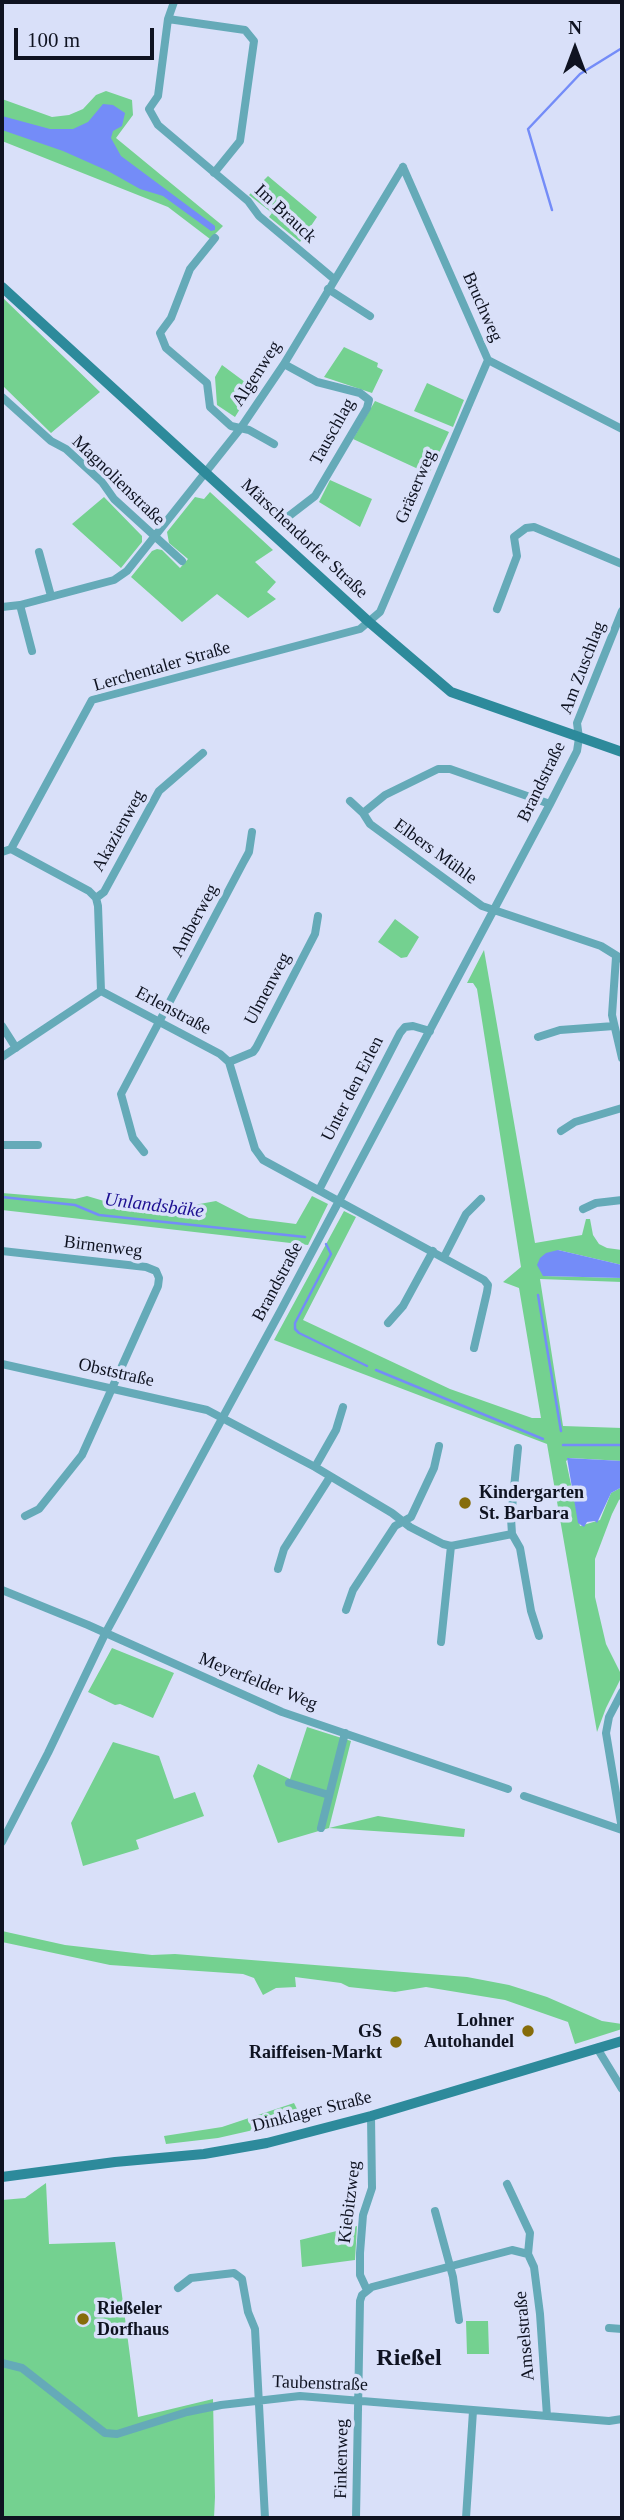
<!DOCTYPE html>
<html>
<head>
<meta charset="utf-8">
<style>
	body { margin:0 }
	#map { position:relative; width:624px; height:2520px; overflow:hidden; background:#d9e0f9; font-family:"Times New Roman",serif }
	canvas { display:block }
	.frame { position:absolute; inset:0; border:4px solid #0f1321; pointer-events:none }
	.north { position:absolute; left:540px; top:14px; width:70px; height:70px; -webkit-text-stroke:5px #d9e0f9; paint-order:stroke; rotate:0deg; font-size:19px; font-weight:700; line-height:28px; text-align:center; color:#0f1321 }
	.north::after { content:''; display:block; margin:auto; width:24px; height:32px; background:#0f1321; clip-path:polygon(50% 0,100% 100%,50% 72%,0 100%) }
	.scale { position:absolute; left:14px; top:28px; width:140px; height:32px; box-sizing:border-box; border:4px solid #0f1321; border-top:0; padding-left:9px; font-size:21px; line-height:24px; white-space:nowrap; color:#0f1321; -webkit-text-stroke:5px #d9e0f9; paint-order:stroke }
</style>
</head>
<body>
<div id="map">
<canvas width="624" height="2520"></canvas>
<div class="frame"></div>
<div class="north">N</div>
<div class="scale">100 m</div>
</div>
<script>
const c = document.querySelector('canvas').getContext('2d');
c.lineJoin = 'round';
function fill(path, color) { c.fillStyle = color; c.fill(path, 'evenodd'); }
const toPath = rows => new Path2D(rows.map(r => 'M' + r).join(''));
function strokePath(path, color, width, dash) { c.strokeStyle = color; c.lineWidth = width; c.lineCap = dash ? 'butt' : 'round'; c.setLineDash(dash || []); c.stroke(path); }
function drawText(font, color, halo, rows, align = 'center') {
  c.font = font + ' "Times New Roman",serif'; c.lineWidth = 7; c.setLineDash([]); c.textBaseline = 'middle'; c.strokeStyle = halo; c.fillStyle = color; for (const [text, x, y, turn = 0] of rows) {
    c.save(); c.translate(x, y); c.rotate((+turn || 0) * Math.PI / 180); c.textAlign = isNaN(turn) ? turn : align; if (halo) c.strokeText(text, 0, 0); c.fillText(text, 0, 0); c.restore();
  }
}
const green = toPath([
	[106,91,132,100,133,115,116,138,223,226,210,239,168,207,2,141,2,99,52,117,69,115,83,109,96,95],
	[268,176,317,217,300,242,269,217,272,213,249,195],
	[2,297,100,392,51,433,2,385],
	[344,347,378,363,377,367,383,370,372,393,324,377],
	[222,365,253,388,235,417,217,405,215,377],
	[427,383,464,400,453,427,414,411],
	[375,401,449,432,429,474,353,439],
	[330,480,372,499,360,527,319,502],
	[210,492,273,550,255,562,276,582,267,592,276,599,248,618,217,594,182,622,131,577,152,551,157,549,162,550,180,568,188,559,169,543,167,532,195,497,204,499],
	[104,497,142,536,142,542,121,568,72,524],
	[395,919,419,937,407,957,401,958,378,942],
	[484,950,535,1243,582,1235,586,1219,590,1219,593,1235,599,1244,607,1248,622,1250,622,1265,558,1250,543,1276,622,1278,622,1282,540,1279,563,1426,622,1428,622,1461,570,1458,566,1461,580,1526,600,1520,611,1493,622,1487,622,1498,619,1500,612,1514,595,1559,595,1597,606,1644,622,1676,606,1708,597,1732,547,1444,274,1340,344,1211,356,1217,303,1320,450,1389,532,1418,541,1418,519,1288,503,1282,521,1267,477,989,473,983,467,983],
	[2,1193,75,1199,87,1196,104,1201,129,1198,172,1209,216,1201,249,1218,296,1224,312,1196,328,1204,308,1245,2,1210],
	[112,1648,174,1673,153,1718,120,1704,115,1705,88,1692],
	[307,1727,351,1741,329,1828,378,1816,465,1829,464,1837,329,1828,278,1843,253,1776,258,1764,290,1779],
	[113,1742,159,1756,174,1799,195,1792,204,1816,136,1840,139,1849,83,1866,71,1823],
	[2,1931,65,1945,152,1955,175,1954,467,1977,509,1985,547,1997,602,2021,622,2024,622,2029,575,2044,568,2022,505,2000,426,1987,395,1992,349,1987,341,1983,295,1977,296,1987,276,1988,263,1995,254,1978,243,1974,110,1965,2,1942],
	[294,2103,302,2119,218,2138,166,2144,164,2136,222,2127],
	[46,2183,49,2244,115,2242,138,2417,213,2399,215,2497,214,2518,2,2518,2,2200,25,2198],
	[357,2226,355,2260,302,2267,300,2240],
	[466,2321,488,2321,489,2354,467,2354]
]);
const water = toPath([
	[103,104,113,105,125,113,122,126,113,131,111,138,121,156,215,226,215,230,211,231,163,196,140,189,108,171,63,151,2,130,2,116,50,129,73,129,88,122],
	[558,1250,622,1265,622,1278,543,1276,537,1265,540,1258,546,1253],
	[567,1458,622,1461,622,1487,611,1493,597,1523,595,1521,587,1522,584,1527,578,1523]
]);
const stream = toPath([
	[552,210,528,129,580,74,622,48],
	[2,1197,75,1205,99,1215,305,1237],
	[326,1244,331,1254,295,1323,295,1329,299,1333,367,1366],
	[538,1295,561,1431],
	[376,1370,543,1439],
	[563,1445,622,1445]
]);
const street = toPath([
	[174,2,168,19,158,96,149,109,158,125,248,201,259,216,334,279],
	[168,19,245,30,254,41,240,141,214,173],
	[403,167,488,360,622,429],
	[215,238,190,269,171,318,160,333,166,348,207,383,210,407,231,426,249,430,274,444],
	[328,289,370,316],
	[284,364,317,382,360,393,369,400,367,408,315,496,289,516],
	[2,397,51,441,66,449,102,482,114,499,182,561],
	[39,552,51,596],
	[20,605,32,651],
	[2,607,20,605,114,580,127,571,240,429,284,364,403,167],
	[497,609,517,556,514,537,526,528,534,527,622,564],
	[350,801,363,813,370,824,482,906,601,946,622,959],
	[363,813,385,795,438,769,450,769,550,804],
	[11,849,89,891,96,898,98,906,101,991],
	[2,852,11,849,92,700,360,629,380,612,488,360],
	[96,898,104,892,159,791,203,753],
	[616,957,612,1015,622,1058],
	[101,991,220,1054,229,1062,255,1149,263,1160,484,1280,488,1285,487,1292,474,1348],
	[2,1026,16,1048],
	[538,1037,560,1030,614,1026],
	[2,1057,101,991],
	[229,1062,253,1052,256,1048,315,934,318,916],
	[561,1131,575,1122,622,1108],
	[2,1145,38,1145],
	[144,1152,133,1138,121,1094,243,863,249,852,252,832],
	[319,1190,400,1033,405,1027,413,1026,430,1031],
	[583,1209,596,1203,622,1200],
	[2,1251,146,1267,156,1271,159,1278,158,1286,82,1455,39,1509,25,1516],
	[444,1257,466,1214,481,1199],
	[388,1323,403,1306,433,1251],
	[2,1364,207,1410,315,1467,392,1513,410,1527,443,1544,451,1546,512,1534],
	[518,1448,511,1518,512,1534,520,1548,531,1611,539,1636],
	[315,1467,336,1430,343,1407],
	[278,1569,284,1549,330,1477],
	[2,1590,88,1625,282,1712,508,1789],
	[346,1610,353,1590,395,1526,411,1517,434,1468,439,1446],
	[441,1642,451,1546],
	[622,1692,609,1717,606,1733,622,1829],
	[289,1783,329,1795],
	[524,1796,622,1830],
	[321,1828,345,1733],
	[2,1842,48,1753,105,1634,280,1312,550,804,577,751,579,738,577,723,622,611],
	[597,2048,622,2089],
	[507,2184,530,2233,528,2254,534,2267,540,2314,547,2416],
	[435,2211,453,2277,459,2320],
	[178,2288,191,2278,234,2273,242,2279,248,2312,255,2329,265,2518],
	[367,2290,360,2275,360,2253,363,2215,372,2188,371,2116],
	[609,2328,622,2329],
	[2,2363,22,2368,105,2433,117,2434,187,2412,221,2405,300,2396,609,2421,622,2419],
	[356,2518,360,2301,362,2295,372,2287,512,2250,528,2254],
	[466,2518,473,2411]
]);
const secondary = toPath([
	[2,287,369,622,451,692,622,752],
	[2,2177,115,2162,204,2154,267,2143,371,2116,622,2041]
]);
const markers = [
	[465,1503,7,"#866c0a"],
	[528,2031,7,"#866c0a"],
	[396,2042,7,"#866c0a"],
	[83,2319,7,"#866c0a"]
];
const streetNames = [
	["Im Brauck",285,214,43],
	["Bruchweg",482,307,66],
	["Algenweg",257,374,-57],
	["Tauschlag",333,432,-61],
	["Magnolienstraße",118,481,44],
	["Gräserweg",416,487,-67],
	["Märschendorfer Straße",304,539,43],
	["Lerchentaler Straße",162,667,-16],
	["Am Zuschlag",583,668,-69],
	["Brandstraße",542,782,-64],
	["Akazienweg",119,831,-61],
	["Elbers Mühle",435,852,36],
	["Amberweg",195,921,-62],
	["Ulmenweg",268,989,-62],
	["Erlenstraße",173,1011,28],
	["Unter den Erlen",353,1089,-63],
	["Birnenweg",103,1247,7],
	["Brandstraße",278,1282,-62],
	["Obststraße",116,1373,13],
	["Meyerfelder Weg",258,1682,22],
	["Dinklager Straße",312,2112,-14],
	["Kiebitzweg",350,2202,-83],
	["Amselstraße",525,2336,-95],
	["Taubenstraße",320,2384,2],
	["Finkenweg",342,2459,-89]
];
const poiNames = [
	["Kindergarten",479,1493],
	["St. Barbara",479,1514],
	["Lohner",514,2021,"right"],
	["Autohandel",514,2042,"right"],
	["GS",382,2032,"right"],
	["Raiffeisen-Markt",382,2053,"right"],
	["Rießeler",97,2309],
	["Dorfhaus",97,2330]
];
const waterNames = [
	["Unlandsbäke",154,1206,7]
];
const districtNames = [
	["Rießel",409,2359]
];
fill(green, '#74d190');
fill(water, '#748cf8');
strokePath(stream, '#748cf8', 2.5);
strokePath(street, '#65aab8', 8);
strokePath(secondary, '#2d8a9b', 10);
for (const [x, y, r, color] of markers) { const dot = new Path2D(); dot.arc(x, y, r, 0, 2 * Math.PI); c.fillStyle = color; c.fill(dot); strokePath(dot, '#d9e0f9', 2.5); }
drawText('18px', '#0f1321', '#d9e0f9', streetNames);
drawText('bold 18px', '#0f1321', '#d9e0f9', poiNames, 'left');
drawText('italic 19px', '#1d0f92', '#d9e0f9', waterNames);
drawText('bold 24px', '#0f1321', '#d9e0f9', districtNames);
</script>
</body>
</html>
